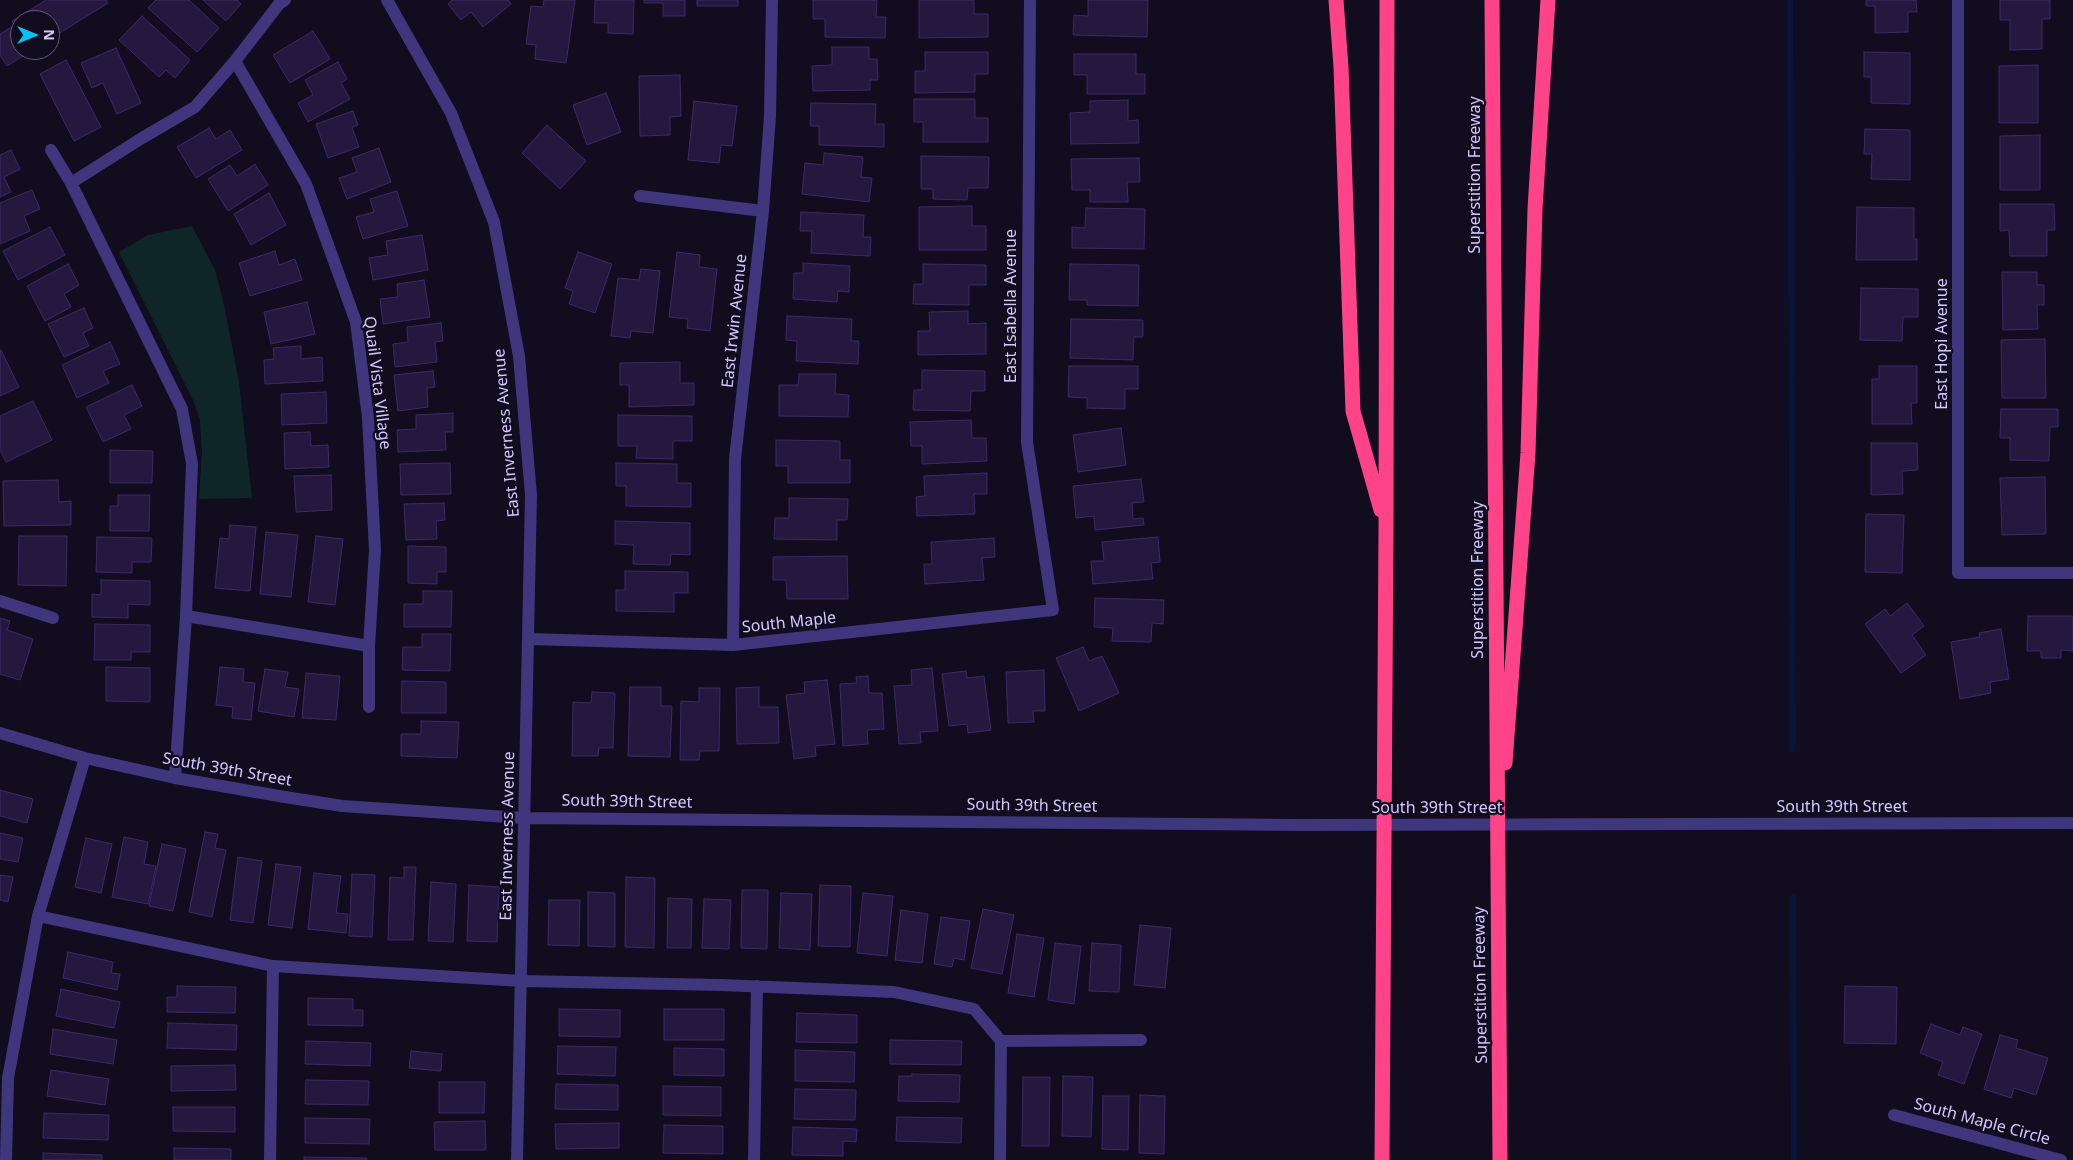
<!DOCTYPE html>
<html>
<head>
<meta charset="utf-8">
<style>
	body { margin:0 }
	#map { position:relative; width:2073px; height:1160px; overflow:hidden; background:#110c1e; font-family:"Noto Sans",sans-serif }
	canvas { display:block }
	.north { position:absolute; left:10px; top:10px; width:50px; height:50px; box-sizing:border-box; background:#110c1e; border:1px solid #5f5778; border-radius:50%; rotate:90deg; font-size:14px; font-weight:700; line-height:20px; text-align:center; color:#d5c8ff }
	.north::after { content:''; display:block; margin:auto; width:18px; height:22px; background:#00c1f3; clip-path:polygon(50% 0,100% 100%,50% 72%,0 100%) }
</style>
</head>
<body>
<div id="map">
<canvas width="2073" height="1160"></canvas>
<div class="north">N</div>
</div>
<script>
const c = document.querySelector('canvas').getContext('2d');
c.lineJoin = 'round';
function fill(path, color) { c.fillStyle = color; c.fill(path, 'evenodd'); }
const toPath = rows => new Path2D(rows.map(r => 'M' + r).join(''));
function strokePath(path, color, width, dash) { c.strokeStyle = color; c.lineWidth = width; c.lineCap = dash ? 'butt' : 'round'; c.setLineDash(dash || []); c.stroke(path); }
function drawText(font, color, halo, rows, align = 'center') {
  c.font = font + ' "Noto Sans",sans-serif'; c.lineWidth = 4.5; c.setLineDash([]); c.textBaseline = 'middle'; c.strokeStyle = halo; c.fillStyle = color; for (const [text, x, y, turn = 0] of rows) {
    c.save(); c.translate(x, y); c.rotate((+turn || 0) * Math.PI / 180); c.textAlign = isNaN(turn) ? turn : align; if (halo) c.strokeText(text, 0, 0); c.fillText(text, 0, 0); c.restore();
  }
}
const green = toPath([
	[192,226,215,270,224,304,239,383,252,498,199,499,202,452,200,420,193,400,119,252,148,235]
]);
const stream = toPath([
	[1790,0,1793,749],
	[1793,897,1794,1160]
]);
const building = toPath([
	[46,0,106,0,108,3,50,39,50,20,20,20,20,50,33,50,7,66,0,55,0,34,15,25,12,21,46,0],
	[156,0,189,0,219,28,197,52,148,8,156,0],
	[203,0,237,0,241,4,226,21,203,0],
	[452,0,508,0,511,4,483,27,471,12,461,20,448,4,452,0],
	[544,0,575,0,566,63,535,59,536,45,526,44,531,6,543,7,544,0],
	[595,0,634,0,633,34,608,33,608,23,594,23,595,0],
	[644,0,685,0,685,16,663,16,663,3,644,3,644,0],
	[697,0,738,0,738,6,697,6,697,0],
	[813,0,877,0,876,17,886,17,885,38,825,37,825,19,813,19,813,0],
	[919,0,974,0,974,14,988,14,988,37,919,38,919,0],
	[1088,0,1148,0,1147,37,1073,35,1074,15,1088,16,1088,0],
	[1866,0,1916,0,1917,12,1908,12,1908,32,1875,33,1875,6,1866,6,1866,0],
	[2000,0,2050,0,2050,19,2042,19,2042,49,2010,50,2010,20,2000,20,2000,0],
	[142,16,190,60,175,78,166,70,159,77,119,40,142,16],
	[313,31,330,59,290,83,273,55,313,31],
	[832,47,869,47,869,59,877,59,878,80,870,80,870,90,813,91,812,66,832,65,832,47],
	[116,48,141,103,117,114,103,83,92,88,81,63,116,48],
	[925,52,988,52,988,74,975,74,975,92,915,93,915,71,925,71,925,52],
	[1864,52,1910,53,1910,104,1871,103,1871,77,1864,77,1864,52],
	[1074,54,1136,54,1136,74,1145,74,1145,94,1087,94,1087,75,1074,75,1074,54],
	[66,60,101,127,74,141,40,74,66,60],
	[338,62,347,79,341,83,350,99,308,122,298,103,313,95,305,80,338,62],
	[2038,65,2038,123,1999,123,1999,66,2038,65],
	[680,75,681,116,670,117,670,135,640,136,639,76,680,75],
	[606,93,621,132,587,145,573,105,606,93],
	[914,99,975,99,975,118,988,118,988,142,923,142,923,122,914,122,914,99],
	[1128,100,1128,121,1138,120,1139,143,1071,144,1070,113,1090,112,1090,101,1128,100],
	[694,101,737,106,732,146,721,145,719,163,688,160,694,101],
	[811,103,876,104,875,124,884,124,884,147,819,145,819,126,810,126,811,103],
	[353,111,358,125,352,127,359,147,328,158,316,124,353,111],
	[547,125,586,161,560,189,522,153,547,125],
	[209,128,216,139,230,130,242,150,196,178,177,147,209,128],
	[1865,129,1910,130,1910,180,1871,179,1872,154,1864,154,1865,129],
	[2040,135,2040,190,2000,190,2000,136,2040,135],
	[379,148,391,182,347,199,339,178,357,172,352,158,379,148],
	[11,150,20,169,4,177,11,192,0,197,0,155,11,150],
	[824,153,863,157,861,177,872,178,869,202,802,194,805,163,823,165,824,153],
	[921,156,989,157,988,188,968,188,967,200,933,199,933,189,921,189,921,156],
	[1139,158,1140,182,1127,182,1128,202,1090,202,1090,190,1072,190,1071,159,1139,158],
	[255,164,268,185,228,211,208,179,230,165,237,176,255,164],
	[32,190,40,209,24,216,30,231,0,244,0,203,32,190],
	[397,191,408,226,363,239,356,217,374,212,370,199,397,191],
	[269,193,286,225,251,245,234,214,269,193],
	[2000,204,2054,204,2055,230,2047,230,2047,256,2010,256,2009,230,2000,231,2000,204],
	[972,206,972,226,986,226,986,250,919,250,919,207,972,206],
	[1857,207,1914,208,1914,239,1917,239,1917,260,1856,260,1857,207],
	[1086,208,1145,209,1144,249,1072,248,1072,227,1085,228,1086,208],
	[801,212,864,215,863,237,871,237,870,256,811,253,812,231,800,231,801,212],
	[50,227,65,255,18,280,3,251,50,227],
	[422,235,428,270,373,280,369,258,388,255,386,241,422,235],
	[275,251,279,265,295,259,302,280,250,296,239,263,275,251],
	[578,252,612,264,595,313,569,304,573,291,565,288,578,252],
	[677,252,700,255,699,267,717,269,710,331,687,328,688,319,669,317,677,252],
	[803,263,850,266,849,292,838,291,837,302,793,299,794,273,803,273,803,263],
	[68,264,79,285,64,294,71,307,45,321,27,286,68,264],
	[923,264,986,265,986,285,969,285,969,305,913,304,914,284,923,284,923,264],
	[1070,264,1139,265,1138,306,1087,305,1087,300,1069,300,1070,264],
	[641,269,660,271,653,333,631,331,630,338,611,336,618,278,639,280,641,269],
	[2002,272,2037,272,2037,285,2044,285,2044,305,2037,305,2038,329,2003,330,2002,272],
	[424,280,430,317,383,324,380,299,398,297,397,284,424,280],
	[1861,288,1918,289,1918,317,1903,317,1902,341,1860,340,1861,288],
	[307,302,315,334,271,344,264,312,307,302],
	[84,308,93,328,83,333,89,346,64,357,48,324,84,308],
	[968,311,968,324,986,323,986,354,918,355,918,331,930,331,929,312,968,311],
	[787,316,852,319,851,341,859,341,858,364,796,361,797,341,786,340,787,316],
	[1071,319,1143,320,1143,337,1134,337,1133,360,1070,358,1071,319],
	[441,323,443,341,435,342,437,362,395,367,393,344,408,342,407,327,441,323],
	[2045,339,2046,398,2002,398,2001,340,2045,339],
	[110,342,120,364,103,371,109,383,77,398,62,365,110,342],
	[301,346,301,359,322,357,323,381,265,384,264,360,274,359,273,348,301,346],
	[1,350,19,387,0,396,0,351,1,350],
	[680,362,680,383,694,383,694,405,629,407,629,385,620,385,620,363,680,362],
	[1069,366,1138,366,1138,389,1125,389,1125,409,1087,408,1087,398,1068,397,1069,366],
	[1879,366,1917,366,1917,403,1911,403,1912,424,1872,424,1872,379,1879,379,1879,366],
	[922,370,985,371,985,391,971,391,970,411,913,410,914,390,922,390,922,370],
	[433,371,435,387,427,388,428,407,398,411,394,375,433,371],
	[799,374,836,374,835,394,849,395,848,417,779,416,779,385,798,385,799,374],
	[132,385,142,406,124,415,131,429,103,442,86,407,132,385],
	[326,392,327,423,282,425,281,394,326,392],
	[33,401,52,440,6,462,0,450,0,416,33,401],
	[2001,409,2058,409,2058,427,2050,427,2049,461,2010,460,2010,438,2000,438,2001,409],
	[453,413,453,432,445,432,446,450,398,452,397,430,416,429,416,415,453,413],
	[618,415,692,416,692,441,673,441,673,459,636,458,637,446,618,446,618,415],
	[971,420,972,438,986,438,987,461,922,464,922,446,911,446,910,422,971,420],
	[1121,428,1126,465,1078,472,1073,435,1121,428],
	[310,432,311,446,328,445,329,467,285,469,284,433,310,432],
	[776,440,840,441,840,460,850,460,850,483,788,483,788,466,776,466,776,440],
	[1871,443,1917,443,1918,470,1902,471,1903,494,1871,495,1871,443],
	[110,450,153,451,152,483,110,483,110,450],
	[450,463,451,494,401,495,400,464,450,463],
	[616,463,677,464,677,483,691,483,691,507,626,506,626,486,616,486,616,463],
	[987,473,987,494,974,494,975,514,917,516,916,497,925,496,924,476,987,473],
	[331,475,332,510,296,512,294,476,331,475],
	[2045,477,2046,534,2002,535,2000,478,2045,477],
	[1141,479,1144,502,1132,503,1133,519,1143,518,1144,525,1095,530,1094,516,1076,518,1073,486,1141,479],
	[58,480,59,502,71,501,71,525,4,526,3,481,58,480],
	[118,495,150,495,149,531,110,531,110,506,118,506,118,495],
	[789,498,848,499,847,520,837,520,837,540,774,539,775,518,789,518,789,498],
	[444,503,445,520,436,521,437,539,406,540,404,504,444,503],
	[1866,514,1904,515,1902,573,1865,572,1866,514],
	[615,521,690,523,690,555,671,554,670,565,633,564,634,545,615,544,615,521],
	[230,525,256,527,250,591,215,588,220,538,229,539,230,525],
	[266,532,298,535,291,597,260,594,266,532],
	[19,536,67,536,66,586,18,585,19,536],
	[316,536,343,539,335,605,308,602,316,536],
	[97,537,152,538,151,562,132,562,132,573,96,572,97,537],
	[1158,537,1160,562,1151,563,1153,579,1093,584,1091,561,1104,561,1102,542,1158,537],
	[994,538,995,557,982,558,984,580,925,584,924,564,932,564,931,542,994,538],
	[408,546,446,547,446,572,437,572,437,584,408,583,408,546],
	[847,556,848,599,787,599,786,580,773,580,773,557,847,556],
	[625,571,688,572,688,593,674,593,674,612,616,611,616,590,625,590,625,571],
	[101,580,150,581,150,605,128,604,128,618,92,617,92,594,101,595,101,580],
	[423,591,452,591,451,627,404,627,404,604,423,604,423,591],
	[1095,598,1164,600,1163,624,1152,623,1151,642,1112,641,1113,628,1094,627,1095,598],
	[1907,603,1924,626,1912,635,1926,655,1901,673,1865,624,1885,609,1890,616,1907,603],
	[2028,616,2073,616,2073,651,2061,650,2061,658,2041,658,2041,651,2027,651,2028,616],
	[0,618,10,621,7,630,33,639,20,680,0,674,0,618],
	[95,624,150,625,150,652,131,652,131,660,94,660,95,624],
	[2001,629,2009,679,1990,682,1991,693,1960,699,1951,642,1980,637,1979,633,2001,629],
	[422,634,451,634,450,671,402,670,403,647,422,647,422,634],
	[1083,647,1089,661,1102,656,1119,693,1079,711,1056,658,1083,647],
	[106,667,150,668,150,702,106,701,106,667],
	[220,667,244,669,243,682,255,683,251,720,232,718,233,707,216,705,220,667],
	[932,668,938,731,920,732,921,743,899,744,894,686,912,685,911,670,932,668],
	[265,669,288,672,285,687,299,689,294,717,258,711,265,669],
	[1044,670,1045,711,1033,711,1034,722,1008,723,1006,672,1044,670],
	[966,671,967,678,984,676,991,730,968,733,967,724,949,726,942,674,966,671],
	[306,673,340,676,336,720,302,718,306,673],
	[868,676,869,693,882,693,884,729,867,730,868,744,843,746,840,684,857,683,856,677,868,676],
	[827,680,835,744,815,746,816,756,794,759,786,695,805,693,804,682,827,680],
	[402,681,446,682,446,713,401,713,402,681],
	[630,687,661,687,661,706,672,706,670,757,628,756,630,687],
	[759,687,759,707,778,707,779,743,737,744,736,688,759,687],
	[699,688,720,688,719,751,700,751,699,760,680,760,681,701,699,702,699,688],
	[592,692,615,693,613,748,599,748,598,756,572,756,573,702,591,703,592,692],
	[421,721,459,722,457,758,401,756,401,734,421,734,421,721],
	[0,790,33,799,27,823,0,816,0,790],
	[205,832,218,834,215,848,226,850,212,917,189,912,205,832],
	[0,833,23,838,18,862,0,859,0,833],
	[124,837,148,842,144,864,156,866,148,904,112,897,124,837],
	[86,838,112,844,101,893,75,887,86,838],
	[162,844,186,849,173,911,149,906,162,844],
	[238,857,262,861,253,923,230,920,238,857],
	[276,864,301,867,292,928,268,925,276,864],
	[404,867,416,867,413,940,388,940,390,877,404,878,404,867],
	[314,873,341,876,336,913,348,914,346,933,308,929,314,873],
	[352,874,375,875,372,937,349,936,352,874],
	[0,875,13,877,8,902,0,900,0,875],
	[626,877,655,878,654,948,625,947,626,877],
	[431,882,456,884,453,942,428,941,431,882],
	[469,885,499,887,497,942,467,941,469,885],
	[820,885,851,886,850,947,818,946,820,885],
	[742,890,768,890,767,949,741,948,742,890],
	[588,892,615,893,615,947,588,946,588,892],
	[781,893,812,894,810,950,779,948,781,893],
	[863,893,893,896,887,956,857,953,863,893],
	[668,898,692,899,691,948,667,948,668,898],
	[704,899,731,900,729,949,702,948,704,899],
	[549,900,580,900,579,946,548,945,549,900],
	[983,909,1014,915,1002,974,971,968,983,909],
	[901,910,928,914,922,963,895,960,901,910],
	[941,917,970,921,964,960,954,958,952,967,934,964,941,917],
	[1140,925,1171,928,1165,988,1134,985,1140,925],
	[1017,934,1044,938,1034,997,1008,993,1017,934],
	[1055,943,1081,946,1074,1004,1048,1000,1055,943],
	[1092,943,1121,945,1119,992,1089,991,1092,943],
	[68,952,113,962,111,973,120,974,117,990,63,978,68,952],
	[177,986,236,987,235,1013,167,1012,167,997,177,997,177,986],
	[1845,986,1897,987,1896,1044,1844,1043,1845,986],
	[61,989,120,1002,114,1028,56,1016,61,989],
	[308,998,353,999,353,1010,363,1010,363,1026,308,1025,308,998],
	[559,1009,620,1010,620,1037,559,1036,559,1009],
	[664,1009,724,1009,724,1040,664,1040,664,1009],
	[797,1013,857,1015,857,1043,796,1042,797,1013],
	[168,1023,237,1025,236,1050,167,1048,168,1023],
	[1931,1024,1960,1035,1963,1027,1982,1034,1964,1084,1938,1075,1943,1062,1920,1053,1931,1024],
	[53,1029,117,1040,113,1064,50,1054,53,1029],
	[2000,1035,2018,1040,2016,1048,2048,1058,2036,1095,2014,1088,2011,1098,1984,1089,2000,1035],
	[890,1040,962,1041,961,1065,890,1064,890,1040],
	[306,1041,371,1043,370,1066,305,1064,306,1041],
	[558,1046,616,1047,615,1076,557,1074,558,1046],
	[674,1048,724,1049,724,1076,674,1075,674,1048],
	[795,1050,855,1052,854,1082,795,1081,795,1050],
	[411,1051,442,1054,441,1071,409,1068,411,1051],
	[235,1065,236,1090,171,1091,171,1066,235,1065],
	[51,1070,109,1079,105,1105,47,1096,51,1070],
	[912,1074,960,1075,959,1102,898,1101,899,1076,912,1076,912,1074],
	[1063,1076,1093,1077,1091,1137,1062,1136,1063,1076],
	[1023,1077,1050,1077,1049,1146,1022,1146,1023,1077],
	[306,1080,369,1081,368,1105,305,1104,306,1080],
	[439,1082,485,1082,484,1113,439,1113,439,1082],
	[556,1084,618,1085,618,1110,555,1109,556,1084],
	[663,1086,721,1087,721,1116,663,1115,663,1086],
	[795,1089,856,1090,855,1120,794,1119,795,1089],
	[1140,1095,1165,1096,1164,1154,1139,1153,1140,1095],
	[1103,1096,1129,1096,1128,1150,1102,1149,1103,1096],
	[173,1107,235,1107,235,1132,173,1131,173,1107],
	[44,1113,109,1115,108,1140,43,1138,44,1113],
	[897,1117,962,1118,961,1143,896,1141,897,1117],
	[305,1118,370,1119,369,1144,305,1143,305,1118],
	[485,1121,486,1150,435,1150,434,1122,485,1121],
	[619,1123,619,1148,556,1149,555,1124,619,1123],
	[664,1125,723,1126,723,1154,663,1153,664,1125],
	[793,1127,857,1129,856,1142,843,1141,843,1156,792,1155,793,1127],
	[174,1148,231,1149,231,1160,174,1160,174,1148],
	[43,1153,102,1155,102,1160,43,1160,43,1153],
	[304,1157,367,1158,367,1160,304,1160,304,1157]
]);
const minor = toPath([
	[387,0,451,113,494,222,519,356,531,495,517,1160],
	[1958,0,1958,573,2073,573],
	[235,61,306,184,356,322,368,418,375,550,369,646,369,707],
	[51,150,71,183,182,409,192,464,186,616,175,778],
	[71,183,142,138,195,107,235,61,279,4,285,0],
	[640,196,763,211],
	[0,601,53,618],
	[186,616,369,646],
	[529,639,733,645,1053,610,1027,442,1030,0],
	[733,645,735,459,763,211,770,116,772,0],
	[0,733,85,758,175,778,279,796,342,806,523,818,1301,825,2073,823],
	[38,916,273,966,522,981,721,985,894,992,974,1009,1001,1041,1000,1160],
	[1001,1041,1141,1040],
	[1894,1115,2061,1160],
	[6,1160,8,1078,38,916,85,758],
	[270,1160,273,966],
	[754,1160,757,986]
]);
const highway = toPath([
	[1336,0,1341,67,1353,411,1381,510],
	[1492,0,1500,1160],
	[1505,763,1528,453,1535,209,1548,0],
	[1382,1160,1386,529,1387,0]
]);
const streetNames = [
	["Superstition Freeway",1475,175,-90],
	["East Isabella Avenue",1011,306,-90],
	["East Irwin Avenue",735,321,-84],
	["East Hopi Avenue",1942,344,-90],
	["Quail Vista Village",377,383,83],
	["East Inverness Avenue",507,433,-95],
	["Superstition Freeway",1478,580,-90],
	["South Maple",789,623,-6],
	["South 39th Street",227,770,10],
	["South 39th Street",627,802,1],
	["South 39th Street",1032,806,1],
	["South 39th Street",1842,807],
	["South 39th Street",1437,808],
	["East Inverness Avenue",508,836,-89],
	["Superstition Freeway",1481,985,-91],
	["South Maple Circle",1982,1122,15]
];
fill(green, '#0f2628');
strokePath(stream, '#08153a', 6);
fill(building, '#24183f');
strokePath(building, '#3d296b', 1);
strokePath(minor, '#40367d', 12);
strokePath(highway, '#ff4389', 15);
drawText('16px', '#d5c8ff', '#110c1e', streetNames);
</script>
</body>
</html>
